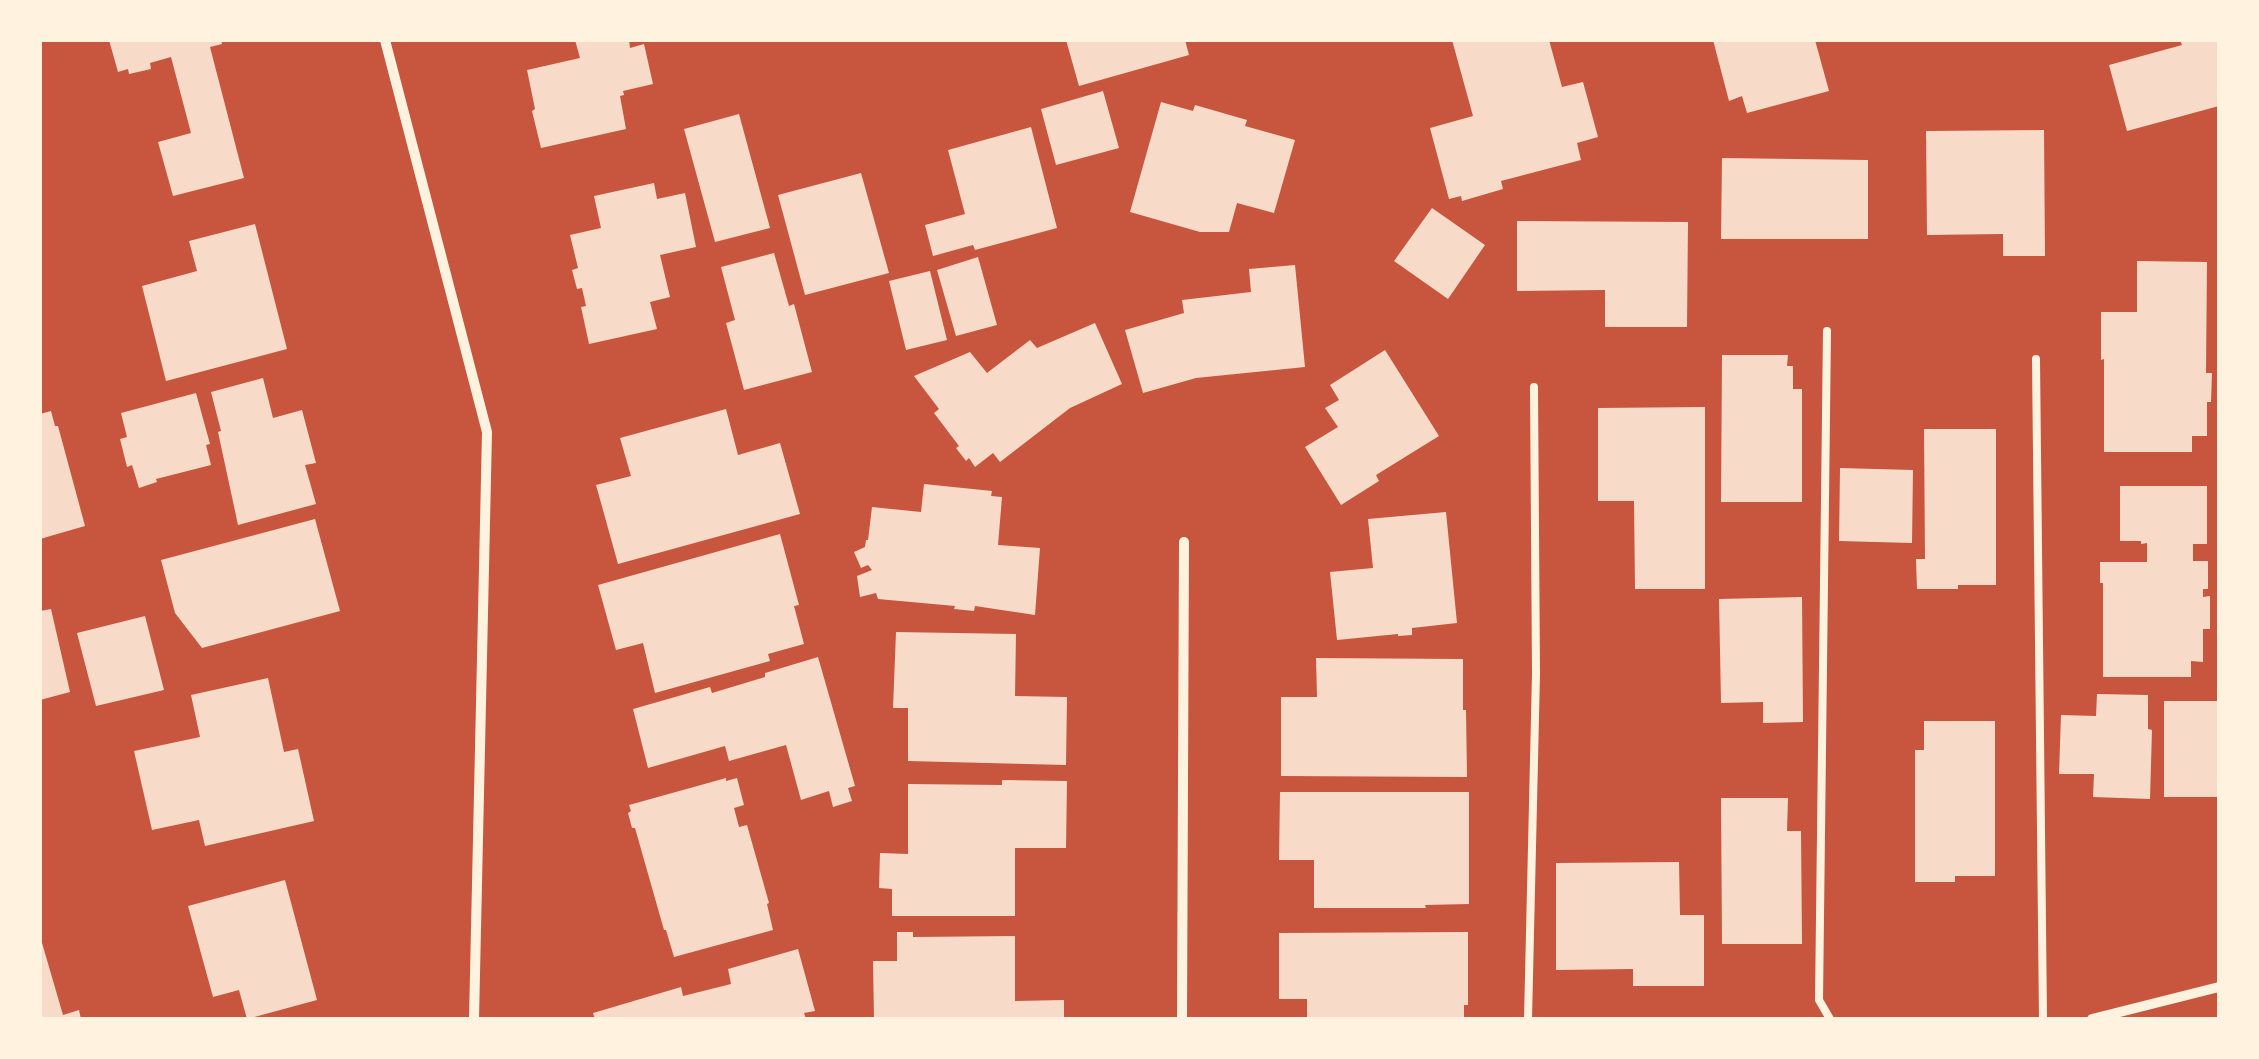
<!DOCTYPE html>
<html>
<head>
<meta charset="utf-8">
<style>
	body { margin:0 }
	#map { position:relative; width:2259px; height:1059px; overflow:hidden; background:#c8553d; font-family:Jost,sans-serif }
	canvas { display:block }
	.frame { position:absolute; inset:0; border:42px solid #fff3e0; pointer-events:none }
</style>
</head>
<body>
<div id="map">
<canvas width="2259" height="1059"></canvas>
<div class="frame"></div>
</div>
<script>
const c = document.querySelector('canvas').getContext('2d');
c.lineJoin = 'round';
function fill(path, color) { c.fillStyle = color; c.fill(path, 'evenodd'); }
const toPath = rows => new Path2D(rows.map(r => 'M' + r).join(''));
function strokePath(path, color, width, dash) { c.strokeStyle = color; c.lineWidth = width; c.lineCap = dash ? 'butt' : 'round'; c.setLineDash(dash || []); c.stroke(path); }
const building = toPath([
	[109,40,221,40,222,44,210,47,244,178,173,196,158,142,191,133,171,57,150,63,151,69,129,74,128,69,118,72],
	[575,40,629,40,630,48,644,44,653,84,623,91,624,95,620,96,626,129,541,148,532,111,535,109,527,70,580,58],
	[1066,40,1185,40,1189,55,1079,86],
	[1452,40,1549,40,1562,87,1583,82,1598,137,1577,143,1581,160,1501,181,1503,189,1462,201,1461,196,1449,199,1430,128,1473,116],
	[1713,40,1815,40,1829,91,1747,113,1742,96,1729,101],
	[2180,40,2219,40,2219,106,2127,131,2109,65,2182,45],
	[1103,91,1119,148,1056,165,1041,109],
	[1161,102,1193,111,1195,105,1247,120,1245,126,1295,140,1274,213,1237,203,1229,232,1200,232,1130,212],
	[739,114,770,228,715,242,684,129],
	[1031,127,1057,228,975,250,973,245,933,256,925,225,965,214,948,150],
	[2044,130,2045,256,2003,256,2003,234,1927,235,1926,131],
	[1722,158,1868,160,1868,239,1721,239],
	[861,173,889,273,805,295,778,195],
	[654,183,657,199,685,193,696,247,660,255,670,297,650,302,657,329,589,344,581,307,586,306,582,288,577,289,572,270,578,268,570,235,601,228,594,196],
	[1432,208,1485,245,1448,299,1394,261],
	[1517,221,1688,222,1687,327,1605,327,1605,290,1517,291],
	[255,224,287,349,166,381,142,286,197,271,189,241],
	[774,253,789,306,794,304,812,372,744,390,726,323,735,320,721,267],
	[978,257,997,325,956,336,937,270],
	[2137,261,2207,262,2206,373,2212,373,2211,402,2207,402,2207,436,2192,436,2192,452,2104,452,2104,359,2101,360,2101,312,2137,312],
	[1295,265,1305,367,1196,378,1143,393,1125,330,1184,313,1182,300,1251,292,1249,269],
	[930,271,947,340,906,350,889,281],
	[1095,323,1122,384,1070,408,1000,462,993,453,975,467,969,458,966,461,956,448,959,446,934,413,939,409,914,376,970,352,987,373,1030,340,1037,348],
	[1385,350,1439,436,1376,475,1379,481,1341,505,1305,447,1338,427,1325,408,1339,400,1330,385],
	[1722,355,1788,355,1787,366,1793,366,1793,389,1802,389,1802,502,1721,502],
	[263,378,273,418,302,410,316,463,305,465,316,504,238,525,218,432,221,431,211,392],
	[196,393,210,444,206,445,211,465,156,479,157,482,139,488,132,465,127,467,120,439,127,437,121,413],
	[1705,407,1705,589,1635,589,1634,501,1598,501,1598,408],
	[726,409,738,455,780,443,800,514,618,564,596,485,631,476,620,438],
	[51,411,55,426,58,426,85,526,40,539,40,414],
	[1924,429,1996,429,1996,585,1958,585,1958,589,1917,589,1916,559,1925,559],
	[1840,468,1913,470,1912,543,1839,541],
	[924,484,992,491,991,496,1002,497,998,545,1040,548,1035,615,975,606,974,611,954,609,955,606,878,599,876,593,860,597,857,576,872,570,868,565,861,568,854,552,865,547,866,540,868,540,872,507,921,512],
	[2120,486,2207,486,2207,544,2193,544,2193,561,2208,561,2208,589,2203,589,2203,597,2210,596,2210,629,2203,629,2203,662,2191,661,2191,677,2103,677,2103,583,2100,583,2100,562,2147,562,2147,543,2141,544,2141,541,2120,541],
	[1446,512,1457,623,1412,628,1412,635,1398,636,1398,634,1337,640,1330,572,1373,568,1368,519],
	[315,519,340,611,202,648,175,613,161,560],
	[780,534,799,605,794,606,804,644,768,654,770,661,655,693,643,643,616,650,598,585],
	[1802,597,1803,722,1763,723,1763,702,1721,703,1719,599],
	[51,609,70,692,40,700,40,611],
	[145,616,164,690,96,706,77,633],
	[896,632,1016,634,1015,696,1067,697,1066,765,908,761,908,708,893,708],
	[818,657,855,786,848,788,852,801,833,807,829,791,801,800,786,745,729,761,725,746,648,768,633,709,710,687,712,693,765,677,765,673],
	[1316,658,1463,659,1463,710,1466,710,1467,777,1281,776,1281,697,1317,697],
	[268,678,284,752,298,749,314,821,205,846,199,820,152,830,134,751,200,737,191,695],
	[2097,694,2148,695,2148,729,2152,730,2150,799,2093,797,2094,774,2059,774,2061,715,2096,716],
	[2164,701,2218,701,2218,797,2164,797],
	[1924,721,1995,721,1995,876,1955,876,1955,882,1915,882,1915,750,1924,750],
	[726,778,726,781,737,778,744,805,734,808,739,827,747,825,769,903,767,904,773,930,674,957,666,930,664,930,635,828,632,828,628,813,631,811,629,805],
	[1002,780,1067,781,1066,848,1015,848,1015,916,892,916,892,889,879,888,880,853,908,854,908,784,1002,785],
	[1280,792,1469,792,1469,904,1425,905,1426,908,1314,908,1314,860,1279,860],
	[1721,798,1788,798,1787,831,1801,831,1802,944,1722,944],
	[1679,862,1680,915,1704,915,1704,986,1633,986,1633,969,1556,970,1556,863],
	[285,880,317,1000,247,1019,239,990,213,997,188,906],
	[897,932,913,932,913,937,1015,936,1015,1001,1064,1000,1064,1019,874,1019,873,961,897,961],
	[1468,932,1468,1005,1464,1005,1464,1019,1307,1019,1307,999,1279,999,1279,933],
	[40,936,63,1015,79,1010,81,1019,40,1019],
	[798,949,815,1011,804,1013,806,1019,595,1019,593,1013,681,987,683,996,731,984,728,969]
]);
const service = toPath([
	[1827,331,1819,1000,1830,1019],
	[2036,359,2043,1019],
	[1528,1019,1536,674,1534,387]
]);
const minor = toPath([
	[385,40,487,432,474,1019],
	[1182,1019,1184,542],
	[2092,1019,2219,987]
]);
fill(building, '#f7dbc8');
strokePath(service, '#fff3e0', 8);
strokePath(minor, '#fff3e0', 10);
</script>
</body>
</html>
